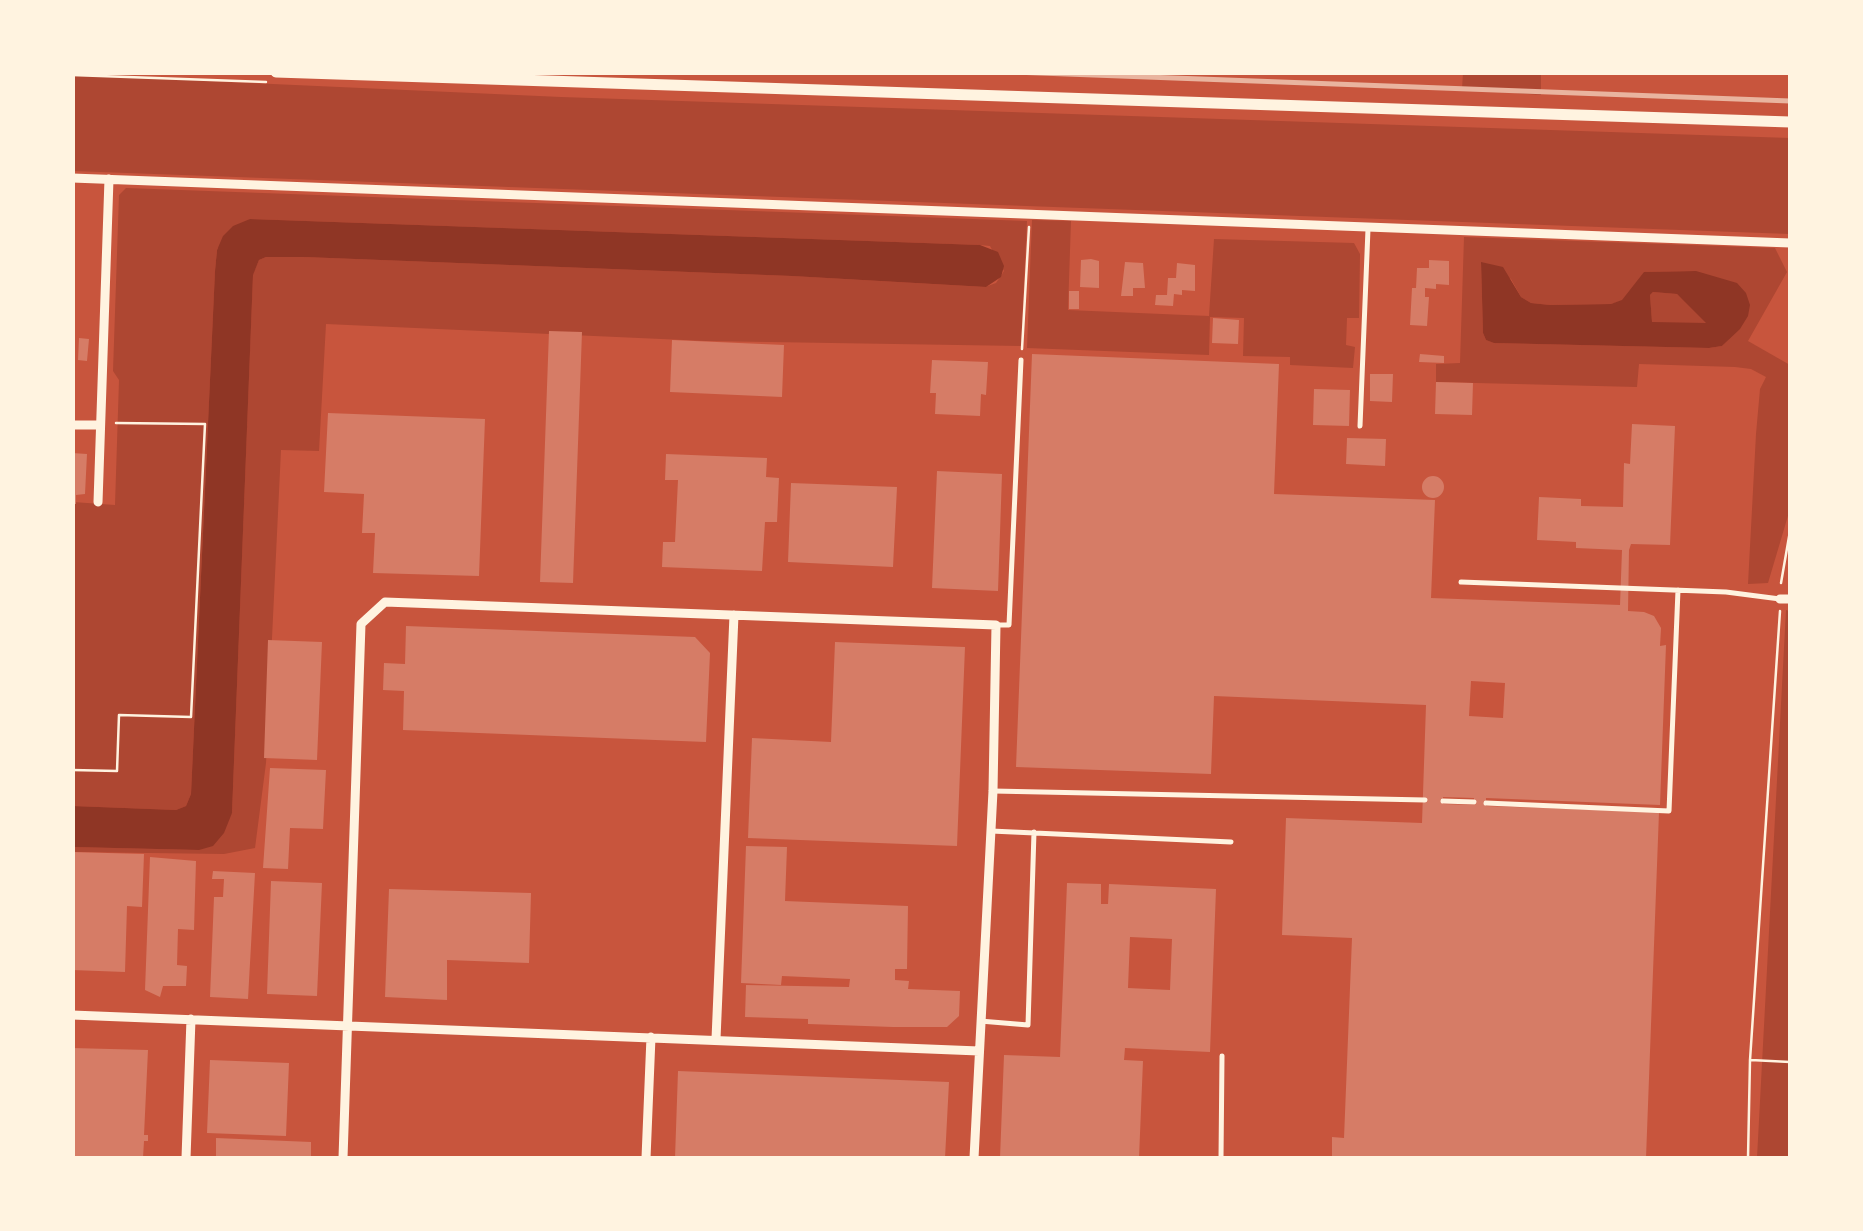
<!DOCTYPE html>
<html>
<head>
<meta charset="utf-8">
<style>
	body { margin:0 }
	#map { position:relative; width:1863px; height:1231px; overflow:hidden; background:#c8553d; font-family:"PT Sans",sans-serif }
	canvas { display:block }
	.frame { position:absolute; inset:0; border:75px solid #fff3e0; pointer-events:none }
</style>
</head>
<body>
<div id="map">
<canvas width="1863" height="1231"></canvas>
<div class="frame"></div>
</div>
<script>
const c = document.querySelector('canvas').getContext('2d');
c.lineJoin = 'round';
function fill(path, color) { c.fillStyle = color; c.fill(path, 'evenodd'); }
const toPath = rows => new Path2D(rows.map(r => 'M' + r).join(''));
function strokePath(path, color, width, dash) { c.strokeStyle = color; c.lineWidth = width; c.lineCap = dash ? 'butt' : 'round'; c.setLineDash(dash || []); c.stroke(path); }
const green = toPath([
	[1463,73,1541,73,1541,95,1462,89],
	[73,75,561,97,1790,138,1790,234,73,171],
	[126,188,1027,221,1021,346,706,341,326,324,319,451,281,450,266,763,255,848,224,854,73,852,73,847,199,850,232,813,253,274,259,260,266,257,304,257,792,276,985,287,996,283,1004,271,990,246,980,245,250,219,217,249,215,271,191,794,186,806,176,810,73,806,73,502,115,505,119,380,113,371,119,195],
	[1032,220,1071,221,1068,310,1209,316,1214,239,1354,243,1360,254,1359,318,1347,318,1346,345,1355,347,1353,368,1290,365,1290,357,1243,356,1244,318,1210,317,1209,355,1027,348],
	[1464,237,1775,248,1787,272,1748,341,1790,365,1790,509,1768,583,1748,584,1756,434,1760,389,1766,377,1751,369,1735,367,1639,364,1637,387,1436,382,1436,364,1460,363],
	[1481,263,1511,279,1521,297,1531,303,1550,305,1611,304,1622,301,1645,272,1696,271,1729,339,1722,346,1709,348,1495,343,1486,340,1483,333],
	[1653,292,1677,294,1707,321,1706,324,1652,323,1650,295],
	[1786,610,1790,611,1790,1158,1757,1158]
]);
const water = toPath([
	[250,219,980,245,998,252,1004,266,1001,277,986,287,792,276,304,257,266,257,259,260,253,275,232,813,224,833,213,846,199,850,73,847,73,806,176,810,186,806,191,794,215,271,217,250,223,236,233,226],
	[1481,262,1503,267,1521,297,1531,303,1550,305,1611,304,1622,300,1644,272,1696,271,1737,283,1746,293,1750,305,1748,316,1740,329,1722,346,1709,348,1494,343,1486,340,1483,333],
	[1653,292,1677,294,1706,323,1652,322,1650,295]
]);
const building = toPath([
	[1091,259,1099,261,1099,288,1080,287,1081,260],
	[1429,260,1449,261,1449,285,1436,284,1436,289,1425,288,1425,297,1429,297,1427,326,1410,325,1412,288,1416,288,1417,268,1429,268],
	[1125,262,1143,263,1145,288,1133,288,1133,296,1121,296],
	[1177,263,1195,265,1195,291,1182,290,1182,295,1174,294,1173,306,1155,305,1156,295,1167,295,1168,278,1176,278],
	[1069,291,1079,291,1079,309,1069,309],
	[1213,318,1239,320,1238,344,1212,343],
	[549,331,582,332,573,583,540,582],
	[79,338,89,339,87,361,78,360],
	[672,340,784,345,782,397,670,392],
	[1032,354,1279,364,1274,494,1435,500,1431,598,1620,605,1622,550,1576,548,1576,542,1537,540,1539,497,1581,499,1581,506,1623,507,1624,463,1630,464,1632,424,1675,426,1670,545,1631,544,1629,550,1628,611,1644,612,1654,616,1661,628,1660,646,1666,645,1660,805,1486,798,1486,806,1659,812,1646,1158,1332,1156,1332,1137,1344,1138,1352,938,1282,935,1286,818,1422,823,1426,705,1214,696,1211,774,1016,767],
	[1471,681,1505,683,1503,718,1469,716],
	[1443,797,1474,798,1474,805,1443,804],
	[1420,354,1444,356,1444,363,1419,362],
	[932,360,988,362,986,395,981,394,980,416,935,414,936,393,930,393],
	[1370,374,1393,374,1392,402,1370,401],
	[1436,382,1473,383,1472,415,1435,414],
	[1314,389,1350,390,1349,426,1313,425],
	[328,413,485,419,479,576,373,573,375,533,362,533,364,494,324,492],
	[1347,438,1386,439,1385,466,1346,464],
	[72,453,87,454,85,494,76,495,76,504,72,504],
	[666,454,767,458,766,477,779,478,777,522,765,522,762,571,662,567,663,542,675,542,678,480,665,480],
	[937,471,1002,474,998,591,932,588],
	'1422 487a11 11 0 1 1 22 0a11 11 0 1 1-22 0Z',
	[791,483,897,487,893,567,788,562],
	[406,626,695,637,710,653,706,742,403,730,404,691,383,690,384,663,405,664],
	[268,640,322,642,317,760,264,758],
	[835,642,965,647,957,846,748,838,752,738,831,742],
	[270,768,326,770,323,829,290,828,288,869,263,868],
	[746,846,787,847,785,901,908,906,907,969,895,969,895,980,909,981,908,989,960,991,959,1016,947,1027,893,1027,808,1024,808,1019,745,1017,746,985,849,987,850,979,782,976,781,985,741,983],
	[72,852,144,854,142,907,127,906,125,972,72,970],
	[150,857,196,861,194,930,178,929,177,965,187,966,186,986,163,986,160,997,145,990],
	[213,871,255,873,248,999,210,997,214,897,223,897,224,879,212,879],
	[271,881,322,883,317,996,267,994],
	[1067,883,1101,884,1101,904,1108,904,1109,884,1216,889,1210,1052,1125,1048,1124,1060,1143,1061,1139,1158,1000,1158,1004,1055,1060,1057],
	[1130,937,1172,939,1170,990,1128,988],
	[389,889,531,893,529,963,447,960,447,1000,385,997],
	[72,1048,148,1050,144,1135,148,1135,148,1141,144,1141,143,1158,72,1158],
	[210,1060,289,1063,286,1136,207,1133],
	[678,1071,949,1082,945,1158,675,1158],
	[216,1138,311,1142,311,1158,216,1158]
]);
const path = toPath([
	[72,75,266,82],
	[1022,349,1029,227],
	[1781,583,1790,531],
	[72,770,117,771,119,715,191,717,205,424,116,423],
	[1751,1060,1790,1062],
	[1748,1158,1750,1060,1780,611]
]);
const service = toPath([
	[1360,426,1368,229],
	[1461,582,1726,592,1780,599],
	[996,625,1009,625,1021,360],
	[993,791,1425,800],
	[1443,801,1474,802],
	[1486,803,1669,811,1678,590],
	[991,831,1231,842],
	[980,1021,1028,1025,1034,832],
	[1221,1158,1222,1056]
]);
const minor = toPath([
	[72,178,1790,243],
	[72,425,100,425],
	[98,502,109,179],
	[1780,599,1790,599],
	[72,1015,979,1051],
	[716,1039,734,615],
	[186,1158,191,1019],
	[343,1158,361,624,385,602,996,625,993,791,974,1158],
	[646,1158,651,1037]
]);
const tertiary = toPath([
	[276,72,1790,122]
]);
const rail = toPath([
	[1013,72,1790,101]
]);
fill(green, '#ae4732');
fill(water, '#8f3625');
fill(building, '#d67c66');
strokePath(path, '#fff3e0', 2.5);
strokePath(service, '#fff3e0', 5);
strokePath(minor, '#fff3e0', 9);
strokePath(tertiary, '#fff3e0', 11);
strokePath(rail, '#e9b49f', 5);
</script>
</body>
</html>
